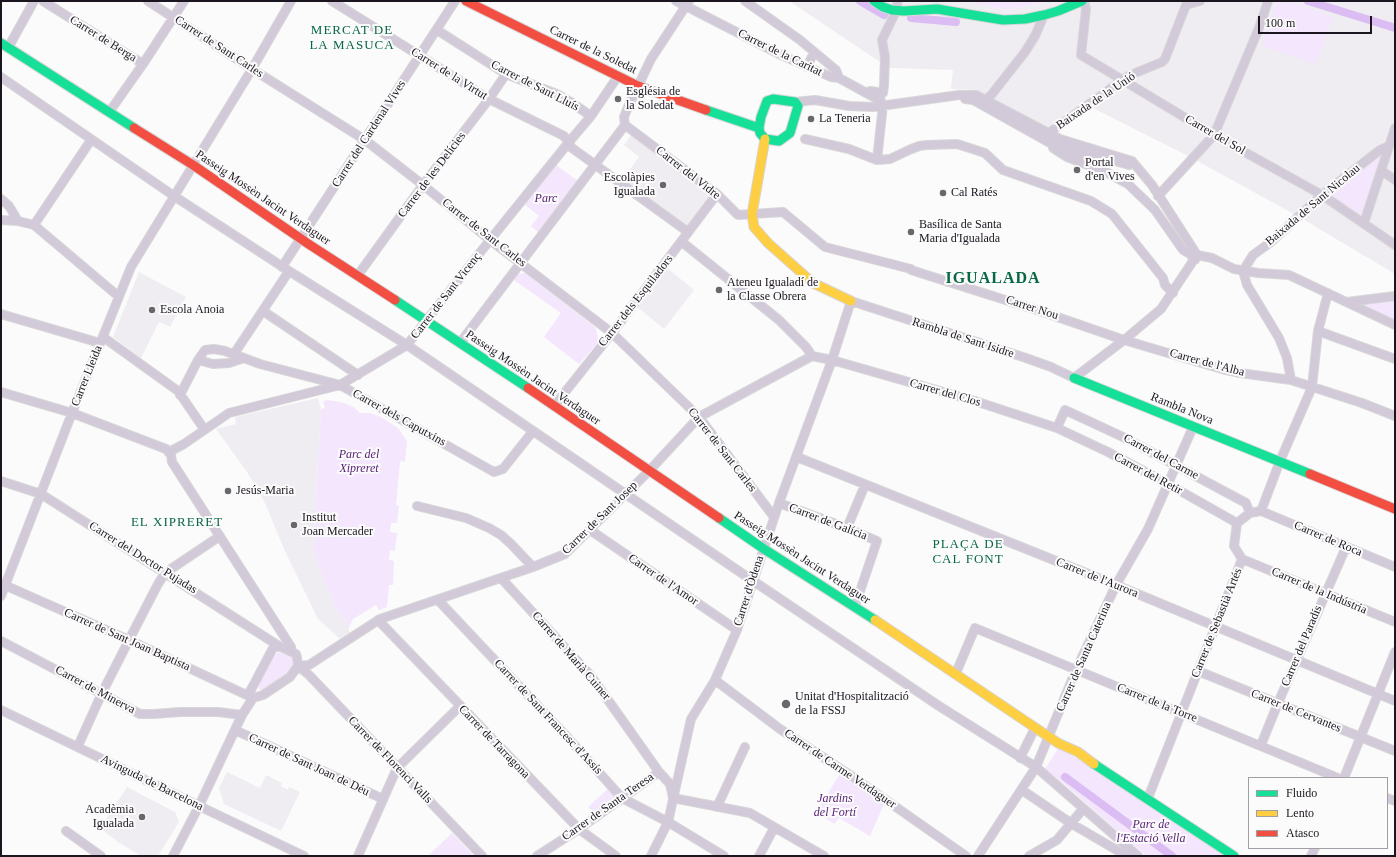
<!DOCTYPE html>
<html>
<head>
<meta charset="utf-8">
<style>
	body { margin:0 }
	#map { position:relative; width:1396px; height:857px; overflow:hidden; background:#fbfbfb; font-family:Georgia,serif }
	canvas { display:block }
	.frame { position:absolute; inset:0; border:2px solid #1b151f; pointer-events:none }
	.legend { position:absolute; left:1248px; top:777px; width:140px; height:72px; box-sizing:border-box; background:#fbfbfb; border:1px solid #a19fa3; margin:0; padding:5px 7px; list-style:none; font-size:12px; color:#1b151f }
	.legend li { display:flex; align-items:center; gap:8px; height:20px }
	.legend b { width:20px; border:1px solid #a19fa3 }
	.scale { position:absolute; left:1258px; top:16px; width:114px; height:18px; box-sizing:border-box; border:2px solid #1b151f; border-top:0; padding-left:5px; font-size:12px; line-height:14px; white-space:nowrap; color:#1b151f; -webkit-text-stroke:3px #fbfbfb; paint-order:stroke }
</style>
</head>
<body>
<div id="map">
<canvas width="1396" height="857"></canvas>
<div class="frame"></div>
<ul class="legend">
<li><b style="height:5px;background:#16e098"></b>Fluido</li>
<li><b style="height:5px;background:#ffcf43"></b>Lento</li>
<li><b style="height:5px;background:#f24e42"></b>Atasco</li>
</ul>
<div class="scale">100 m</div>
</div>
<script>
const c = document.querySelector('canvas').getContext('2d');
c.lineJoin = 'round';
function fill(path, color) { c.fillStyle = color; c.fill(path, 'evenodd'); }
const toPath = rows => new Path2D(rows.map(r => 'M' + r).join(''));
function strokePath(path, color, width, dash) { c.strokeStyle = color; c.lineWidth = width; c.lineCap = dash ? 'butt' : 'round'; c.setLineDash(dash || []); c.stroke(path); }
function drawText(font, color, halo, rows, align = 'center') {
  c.font = font + ' Georgia,serif'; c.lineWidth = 4; c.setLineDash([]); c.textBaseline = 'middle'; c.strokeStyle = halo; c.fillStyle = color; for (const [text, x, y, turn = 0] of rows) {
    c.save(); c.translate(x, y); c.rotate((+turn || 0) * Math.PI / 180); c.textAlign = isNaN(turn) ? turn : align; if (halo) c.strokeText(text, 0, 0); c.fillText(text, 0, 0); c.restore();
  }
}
const built = toPath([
	[789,1,962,1,1009,10,1046,1,1395,1,1395,274,1301,218,1190,157,1091,107,1053,133,1002,107,974,90,951,89,953,70,889,68],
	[631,135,712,196,687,228,622,180,639,157,624,145],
	[666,267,694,290,664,329,636,306],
	[139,272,186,297,170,327,159,322,141,358,113,337],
	[318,398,321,409,313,552,336,608,346,622,350,633,340,639,318,619,284,549,265,503,247,472,216,429,236,424,235,417],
	[227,772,260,788,266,775,282,783,281,786,288,790,289,787,300,792,281,831,224,804,219,788],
	[127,787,175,812,179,822,158,856,141,856,118,842,100,828]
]);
const green = toPath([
	[962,1,1046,1,1009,10],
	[1277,1,1288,1,1333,17,1316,64,1262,46],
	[1382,154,1379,172,1361,215,1328,196],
	[556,165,578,181,538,232,531,226,539,216,524,204],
	[525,273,595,327,599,341,579,364,544,337,561,313,514,280,518,274],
	[1395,299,1395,321,1362,306,1364,302],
	[328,400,344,403,355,408,360,413,370,413,381,417,398,428,407,441,405,462,400,461,396,505,399,506,397,523,391,523,390,532,397,533,395,551,390,550,389,560,394,561,393,585,389,585,387,607,379,610,376,605,353,619,348,629,346,622,336,608,313,552,321,409,325,408,323,401],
	[283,652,286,653,292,658,293,664,293,668,289,672,263,690,260,690,258,686,272,659,277,653],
	[1059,747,1228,856,1146,856,1063,783,1045,769],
	[840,774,884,804,870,836,839,818,834,824,816,812],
	[609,788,617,796,593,812,588,807],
	[452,833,474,856,428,856]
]);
const canal = toPath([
	[860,1,884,15],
	[1308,1,1395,28],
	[911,18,956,22],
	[1065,777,1172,856]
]);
const street = toPath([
	[43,1,143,64],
	[148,1,252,69,365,140,423,185,490,240,612,333,699,417,774,517],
	[332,1,489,99,564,136,572,148,688,232],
	[676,1,781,55,831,77,839,78,881,101,883,105,877,160],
	[745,1,800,40,836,70,839,78],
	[1084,1,1086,9,1081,55,1214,135,1322,195,1395,245],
	[437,30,506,74,559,95,572,103,591,116],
	[8,48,34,1],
	[807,67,814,52],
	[1,77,174,196,289,271,407,345,740,572,939,706,1036,767,1138,856],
	[866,93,870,91,883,93,884,85,885,57,882,40,896,11,898,1],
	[965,99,973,100,1048,142,1074,152,1123,163,1129,165],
	[986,100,992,94,1025,52,1035,36,1044,15],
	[795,102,815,100,849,106,873,107,959,95,976,95,1060,139,1132,161,1152,185,1197,255],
	[110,111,143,64,184,1],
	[625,125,717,194,738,215,783,212,825,247,911,269,911,270,1040,311,1124,340,1222,369,1240,373,1291,380,1362,403,1395,416],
	[1049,133,1128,76,1162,62,1165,59,1186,5,1200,1],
	[805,139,849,149,877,160,890,159,909,150,919,146,927,145,957,144,985,153,1003,170,1091,201,1112,214,1163,278,1165,285,1173,293],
	[1053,148,1067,157,1106,172,1128,184,1155,210,1183,250,1190,254,1195,260],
	[1382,171,1395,180],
	[1158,196,1214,135,1259,28,1268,1],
	[1,199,9,206,18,221],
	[1,220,18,221,34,225,118,296],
	[1364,223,1395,128],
	[34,225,91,140],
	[682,242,779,320,806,347,812,356],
	[1197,255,1212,258,1234,269,1258,273,1289,275,1395,325],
	[282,267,455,1],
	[358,275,423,185,489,99,506,74],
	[1347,302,1395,296],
	[263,311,358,375],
	[1,314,100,343],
	[1318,331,1395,359],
	[103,337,178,391,204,429],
	[460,343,622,129,625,125,624,117,628,107,651,59,689,1],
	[234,354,289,271],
	[812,356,832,360,975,401,1057,428,1108,452,1168,484,1237,523],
	[198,360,213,364,229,363,244,358],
	[1291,380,1287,358,1279,338,1247,285,1243,271,1253,255,1271,242,1322,195,1380,150,1389,146],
	[1,392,72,413,166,449,171,455,172,462,291,647,292,651],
	[180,395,198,360,205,350,214,349,225,351,260,364,340,385,494,472,503,469,533,431],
	[554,406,612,333,717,194],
	[1057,428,1065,410,1123,437,1246,503,1250,513],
	[169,452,184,444,229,413,340,385,407,345,490,240,569,142,591,116,618,76],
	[797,457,1116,585,1395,701],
	[1,481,41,494,279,646,296,654,297,658,298,666,290,677,263,695,253,698],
	[779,503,847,528,877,541,855,606],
	[417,506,466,518,489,528,501,535,511,544,533,567],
	[1261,511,1395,567],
	[847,528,865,485],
	[590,530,737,630],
	[1242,559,1395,622],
	[501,578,591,676,659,772,670,784,673,798,750,813,824,856],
	[2,584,129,640,253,698],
	[1,596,72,413,131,267,252,69,291,1],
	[438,600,568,738,622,798,668,822,724,856],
	[378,620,579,829,616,856],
	[1,641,140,714,154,714,180,712,218,712,242,715],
	[298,666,309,665,380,619,533,567,565,554,649,471,699,417,812,356],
	[298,666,309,675,482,856],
	[1198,671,1395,751],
	[956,673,975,628,1338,778],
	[715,680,780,729,853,777,966,856],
	[253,698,250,691,253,686,273,648,279,646],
	[1,710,199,806,304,856],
	[235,730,383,799],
	[1261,745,1278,703,1346,547],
	[78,746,102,693,129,640,158,584,165,573,220,536],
	[1020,758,1035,728],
	[1344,778,1395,652],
	[1022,790,1072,824,1127,856],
	[1148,798,1242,559,1234,546,1237,523,1250,513,1261,511,1280,461,1312,387,1318,331,1328,293],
	[1387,798,1395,801],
	[717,807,745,747],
	[66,831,101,856],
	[173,856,199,806,242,715,253,698],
	[358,856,397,768,460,706],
	[537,856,579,829,659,772],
	[651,856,668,822,691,719,715,680,737,630,779,503,832,360,851,301,1026,358,1051,367,1074,378,1124,340,1161,309,1197,255],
	[759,856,774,828],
	[978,856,1036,767,1076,670,1116,585,1148,529,1193,427],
	[1029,856,1057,840,1083,809],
	[1311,856,1315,848]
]);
const fast = toPath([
	[874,1,883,7,892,10,904,11,937,9,1003,20,1025,19,1044,15,1058,11,1082,1],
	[1,43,134,128],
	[773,99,795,102,798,106,790,133,779,141,765,139,760,133,759,128,761,117,767,101,773,99],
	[706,110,759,128],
	[395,300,528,388],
	[1074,378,1310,474],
	[719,518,764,549,875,620],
	[1094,764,1234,856]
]);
const slow = toPath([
	[765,139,752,214,754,227,768,243,813,283,851,301],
	[875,620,1058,743,1078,752,1094,764]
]);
const jam = toPath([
	[466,1,638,86,706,110],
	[134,128,193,165,310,245,395,300],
	[528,388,719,518],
	[1310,474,1395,509]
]);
const markers = [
	[618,99,4,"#69666c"],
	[811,119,4,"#69666c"],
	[1077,170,4,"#69666c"],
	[663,185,4,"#69666c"],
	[943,193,4,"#69666c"],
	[911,232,4,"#69666c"],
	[719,290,4,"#69666c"],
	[152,310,4,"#69666c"],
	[228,491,4,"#69666c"],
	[294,525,4,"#69666c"],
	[786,704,5,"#69666c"],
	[142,817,4,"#69666c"]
];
const streetNames = [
	["Carrer de Berga",103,39,32],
	["Carrer de Sant Carles",219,47,33],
	["Carrer de la Soledat",593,50,26],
	["Carrer de la Caritat",780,53,26],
	["Carrer de la Virtut",449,74,32],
	["Carrer de Sant Lluís",535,86,27],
	["Baixada de la Unió",1096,101,-34],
	["Carrer del Cardenal Vives",369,134,-57],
	["Carrer del Sol",1215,135,30],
	["Carrer del Vidre",688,173,38],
	["Carrer de les Delícies",432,175,-53],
	["Passeig Mossèn Jacint Verdaguer",263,198,34],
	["Baixada de Sant Nicolau",1313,205,-40],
	["Carrer de Sant Carles",484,233,38],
	["Carrer de Sant Vicenç",446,296,-52],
	["Carrer dels Esquiladors",636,301,-52],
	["Carrer Nou",1032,308,18],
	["Rambla de Sant Isidre",963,338,18],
	["Carrer de l'Alba",1207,363,15],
	["Carrer Lleida",87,376,-68],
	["Passeig Mossèn Jacint Verdaguer",533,378,34],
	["Carrer del Clos",945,393,16],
	["Rambla Nova",1182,409,22],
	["Carrer dels Caputxins",399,418,29],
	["Carrer de Sant Carles",722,450,52],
	["Carrer del Carme",1161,457,28],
	["Carrer del Retir",1148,474,28],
	["Carrer de Sant Josep",600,518,-44],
	["Carrer de Galícia",828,522,21],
	["Carrer de Roca",1328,539,23],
	["Carrer del Doctor Pujadas",143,558,32],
	["Passeig Mossèn Jacint Verdaguer",802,558,33],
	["Carrer de l'Aurora",1097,578,22],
	["Carrer de l'Amor",663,580,34],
	["Carrer d'Òdena",749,591,-72],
	["Carrer de la Indústria",1319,591,23],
	["Carrer de Sebastià Artés",1217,623,-68],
	["Carrer de Sant Joan Baptista",127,640,24],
	["Carrer del Paradís",1302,646,-67],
	["Carrer de Marià Cuiner",571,656,49],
	["Carrer de Santa Caterina",1084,657,-66],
	["Carrer de Minerva",95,690,28],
	["Carrer de la Torre",1157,703,22],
	["Carrer de Cervantes",1296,711,22],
	["Carrer de Sant Francesc d'Assís",548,717,47],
	["Carrer de Tarragona",494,742,46],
	["Carrer de Florenci Valls",390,760,46],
	["Carrer de Sant Joan de Déu",309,765,25],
	["Carrer de Carme Verdaguer",840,769,34],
	["Avinguda de Barcelona",152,783,26],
	["Carrer de Santa Teresa",608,807,-35]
];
const poiNames = [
	["Església de",626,92],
	["la Soledat",626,106],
	["La Teneria",819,119],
	["Portal",1085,163],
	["d'en Vives",1085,177],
	["Escolàpies",655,178,"right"],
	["Igualada",655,192,"right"],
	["Cal Ratés",951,193],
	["Basílica de Santa",919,225],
	["Maria d'Igualada",919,239],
	["Ateneu Igualadí de",727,283],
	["la Classe Obrera",727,297],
	["Escola Anoia",160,310],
	["Jesús-Maria",236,491],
	["Institut",302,518],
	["Joan Mercader",302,532],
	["Unitat d'Hospitalització",795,697],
	["de la FSSJ",795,711],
	["Acadèmia",134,810,"right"],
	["Igualada",134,824,"right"]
];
const parkNames = [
	["Parc",546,199],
	["Parc del",359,455],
	["Xipreret",359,469],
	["Jardins",835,799],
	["del Fortí",835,813],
	["Parc de",1151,825],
	["l'Estació Vella",1151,839]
];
const neighbourhoodNames = [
	["MERCAT DE",352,31],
	["LA MASUCA",352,46],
	["EL XIPRERET",177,523],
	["PLAÇA DE",968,545],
	["CAL FONT",968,560]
];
const districtNames = [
	["IGUALADA",993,279]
];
fill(built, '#efedf1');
fill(green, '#f3e6fd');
strokePath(canal, '#dcbdf3', 8);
strokePath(street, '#d7d6d8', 10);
strokePath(fast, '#d7d6d8', 11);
strokePath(slow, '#d7d6d8', 11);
strokePath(jam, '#d7d6d8', 11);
strokePath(street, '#d2cad8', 8);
strokePath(fast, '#16e098', 9);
strokePath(slow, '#ffcf43', 9);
strokePath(jam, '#f24e42', 9);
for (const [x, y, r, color] of markers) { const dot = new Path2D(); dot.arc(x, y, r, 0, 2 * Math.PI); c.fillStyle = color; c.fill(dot); strokePath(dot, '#fbfbfb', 1.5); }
drawText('12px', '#1b151f', '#fbfbfb', streetNames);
drawText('12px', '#1b151f', '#fbfbfb', poiNames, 'left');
drawText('italic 12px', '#582177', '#fbfbfb', parkNames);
c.letterSpacing = '1px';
drawText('13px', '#096844', '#fbfbfb', neighbourhoodNames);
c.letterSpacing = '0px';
c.letterSpacing = '1px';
drawText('bold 16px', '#096844', '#fbfbfb', districtNames);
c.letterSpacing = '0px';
</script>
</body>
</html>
